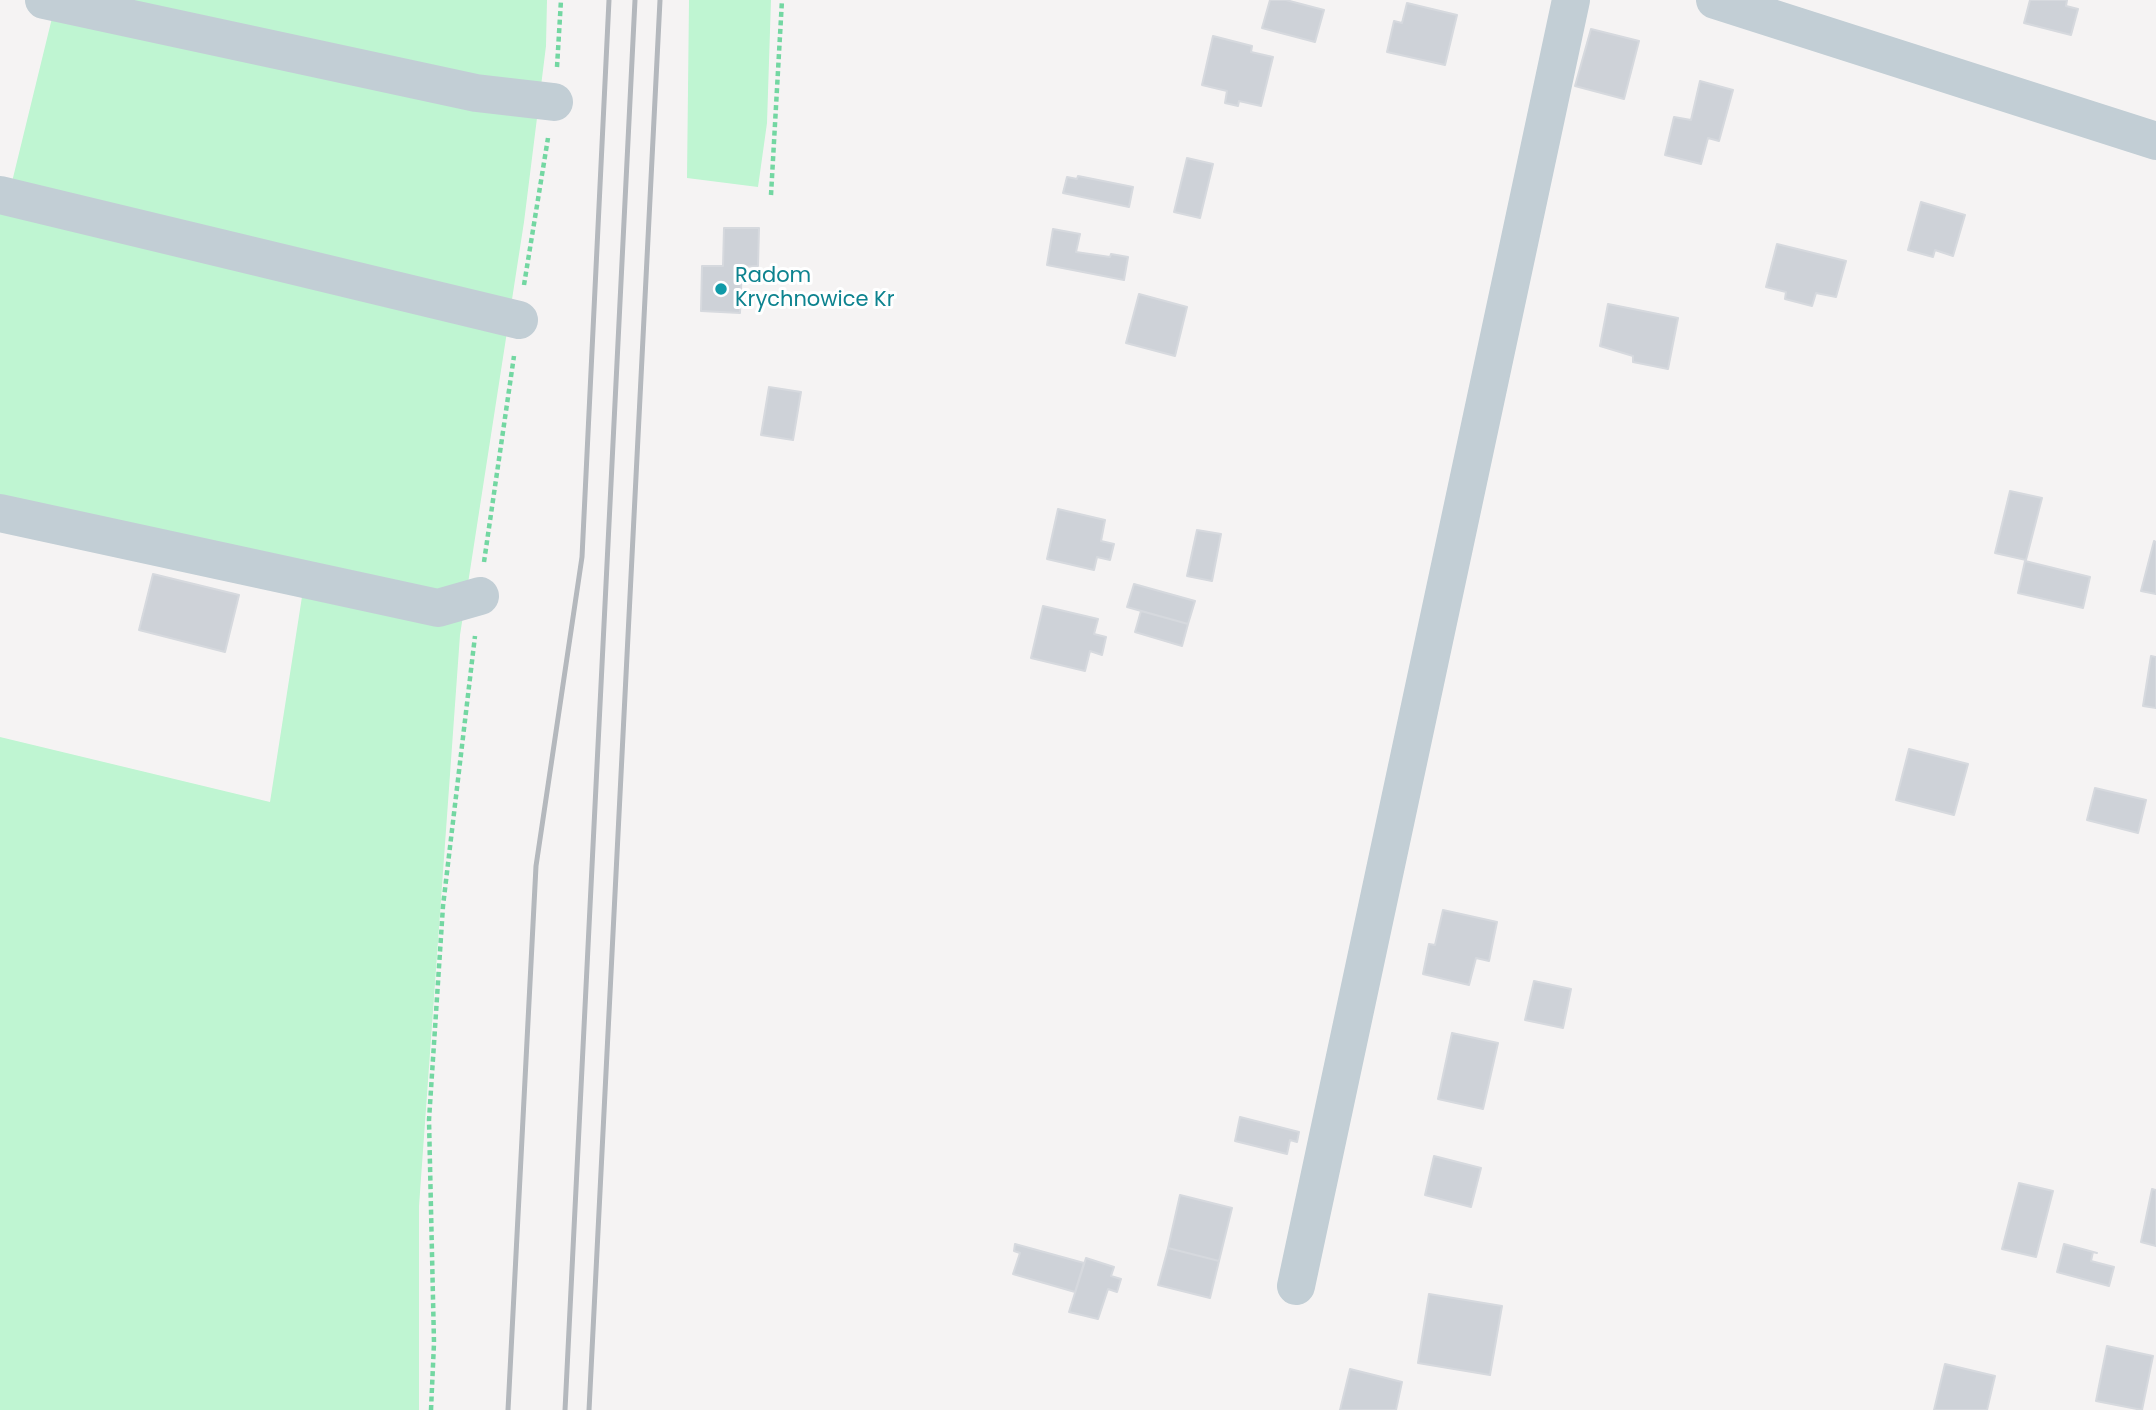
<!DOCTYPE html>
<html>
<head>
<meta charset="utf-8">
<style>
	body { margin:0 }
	canvas { display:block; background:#f5f3f3 }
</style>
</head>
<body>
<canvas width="2156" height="1410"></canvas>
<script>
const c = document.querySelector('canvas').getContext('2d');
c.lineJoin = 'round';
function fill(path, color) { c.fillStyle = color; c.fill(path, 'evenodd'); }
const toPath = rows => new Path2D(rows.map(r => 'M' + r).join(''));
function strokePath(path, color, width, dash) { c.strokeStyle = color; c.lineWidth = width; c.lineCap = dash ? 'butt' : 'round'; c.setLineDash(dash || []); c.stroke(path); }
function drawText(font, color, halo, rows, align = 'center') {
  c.font = font + ' Poppins,sans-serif'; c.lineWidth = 6; c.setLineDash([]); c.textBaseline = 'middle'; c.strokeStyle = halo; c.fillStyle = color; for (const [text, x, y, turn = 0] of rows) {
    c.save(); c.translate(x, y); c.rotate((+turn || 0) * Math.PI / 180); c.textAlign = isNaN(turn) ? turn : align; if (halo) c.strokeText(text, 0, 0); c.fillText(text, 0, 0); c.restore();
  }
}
const green = toPath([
	[102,0,547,0,546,46,524,222,460,635,419,1206,419,1410,0,1410,0,737,270,802,306,571,0,503,0,183,11,186,52,18],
	[689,0,771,0,767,123,758,187,687,178]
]);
const building = toPath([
	[1270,0,1286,0,1324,10,1315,42,1262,28,1270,0],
	[2030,0,2067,0,2066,6,2078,9,2071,35,2024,23,2030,0],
	[1407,3,1457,15,1445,65,1387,52,1394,21,1402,23,1407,3],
	[1591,29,1639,41,1624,99,1575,86,1591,29],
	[1213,36,1252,46,1251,52,1273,57,1261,106,1239,101,1238,106,1225,103,1227,91,1202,85,1213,36],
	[1700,81,1733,90,1719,141,1708,138,1701,164,1665,155,1674,117,1691,120,1700,81],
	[1187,158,1213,164,1200,218,1174,212,1187,158],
	[1078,176,1133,187,1129,207,1063,193,1067,177,1077,179,1078,176],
	[1921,202,1965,215,1953,256,1935,250,1933,257,1908,250,1921,202],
	[724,228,759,228,758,266,742,267,740,313,701,311,702,266,723,266,724,228],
	[1053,229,1080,234,1076,252,1110,257,1111,254,1128,257,1124,280,1047,265,1053,229],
	[1777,244,1846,261,1836,297,1816,293,1812,306,1785,299,1786,292,1766,287,1777,244],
	[1139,294,1187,307,1175,356,1126,343,1139,294],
	[1608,304,1678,318,1668,369,1633,362,1633,356,1600,346,1608,304],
	[769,387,801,392,793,440,761,435,769,387],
	[2010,491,2042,498,2026,560,1995,553,2010,491],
	[1058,509,1105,520,1101,541,1114,544,1110,560,1097,557,1094,570,1047,559,1058,509],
	[1197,530,1221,534,1212,581,1187,576,1197,530],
	[2154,541,2156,542,2156,594,2141,591,2154,541],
	[2025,561,2090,577,2083,608,2018,593,2025,561],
	[153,574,239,595,225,652,139,630,153,574],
	[1134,584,1195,601,1188,624,1127,607,1134,584],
	[1043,606,1098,619,1094,634,1106,637,1102,655,1090,651,1085,671,1031,658,1043,606],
	[1141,611,1188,624,1182,646,1135,632,1141,611],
	[2151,656,2156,657,2156,708,2143,706,2151,656],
	[1909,749,1968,764,1954,815,1896,800,1909,749],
	[2095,788,2146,800,2138,833,2087,820,2095,788],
	[1443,910,1497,922,1489,961,1476,958,1469,985,1423,974,1429,944,1435,945,1443,910],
	[1534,981,1571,989,1563,1028,1525,1020,1534,981],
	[1452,1033,1498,1043,1483,1109,1438,1099,1452,1033],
	[1240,1117,1299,1132,1297,1142,1290,1140,1287,1154,1235,1141,1240,1117],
	[1434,1156,1481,1168,1471,1207,1425,1195,1434,1156],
	[2019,1183,2053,1191,2036,1257,2002,1249,2019,1183],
	[2152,1189,2156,1190,2156,1246,2141,1242,2152,1189],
	[1180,1195,1232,1208,1219,1261,1168,1248,1180,1195],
	[1015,1244,1084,1263,1075,1292,1013,1274,1020,1253,1014,1251,1015,1244],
	[2064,1244,2097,1253,2093,1252,2091,1261,2114,1267,2109,1286,2057,1272,2064,1244],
	[1168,1248,1219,1261,1210,1298,1158,1285,1168,1248],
	[1086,1258,1114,1267,1111,1276,1121,1279,1117,1292,1108,1289,1098,1319,1069,1312,1086,1258],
	[1429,1294,1502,1306,1490,1375,1418,1363,1429,1294],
	[2107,1346,2153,1356,2142,1410,2096,1401,2107,1346],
	[1945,1364,1995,1376,1987,1410,1934,1410,1945,1364],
	[1350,1369,1402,1382,1396,1410,1340,1410,1350,1369]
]);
const path = toPath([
	[557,67,561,0],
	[771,195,782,0],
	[524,285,548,138],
	[484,562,514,356],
	[431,1410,434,1343,429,1120,443,906,475,636]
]);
const minor = toPath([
	[44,0,476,93,554,102],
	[1715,0,2156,141],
	[0,195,519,320],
	[0,513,438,608,480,596],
	[1296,1286,1571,0]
]);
const rail = toPath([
	[508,1410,536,866,582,557,609,0],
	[565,1410,635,0],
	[589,1410,660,0]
]);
const markers = [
	[721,289,7,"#0f9aa8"]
];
const cultureNames = [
	["Radom",735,277],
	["Krychnowice Kr",735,301]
];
fill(green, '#bff5d2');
fill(building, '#ced2d8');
strokePath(building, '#d6d9de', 2);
strokePath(path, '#73d7a2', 4.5, [5, 3.5]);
strokePath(minor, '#c2ced5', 38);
strokePath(rail, '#b4b8bd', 5);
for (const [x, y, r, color] of markers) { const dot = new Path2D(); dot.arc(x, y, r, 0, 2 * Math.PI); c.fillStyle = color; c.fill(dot); strokePath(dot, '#fff', 2.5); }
drawText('21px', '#0d838f', '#fff', cultureNames, 'left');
</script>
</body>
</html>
